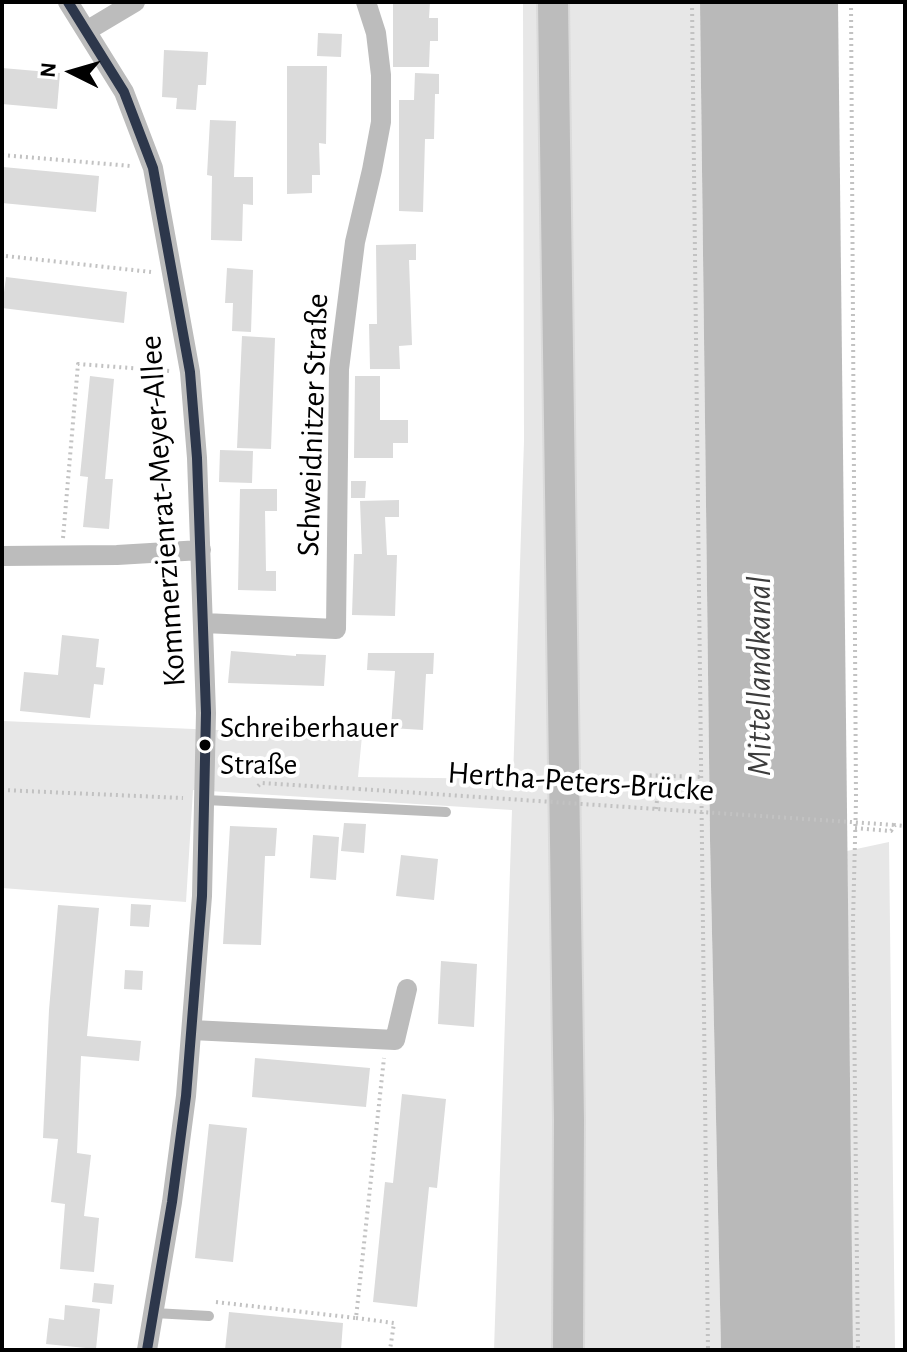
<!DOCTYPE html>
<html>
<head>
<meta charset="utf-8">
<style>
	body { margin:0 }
	#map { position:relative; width:907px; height:1352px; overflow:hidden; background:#fff; font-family:"Alegreya Sans",sans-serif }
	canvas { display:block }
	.frame { position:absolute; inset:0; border:4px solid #000; pointer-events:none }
	.north { position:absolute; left:32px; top:32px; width:80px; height:80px; -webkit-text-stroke:6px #fff; paint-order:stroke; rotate:275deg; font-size:22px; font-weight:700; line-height:32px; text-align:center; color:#000 }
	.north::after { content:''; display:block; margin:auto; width:28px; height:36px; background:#000; clip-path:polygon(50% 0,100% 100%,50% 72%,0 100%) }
</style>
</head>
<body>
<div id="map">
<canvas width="907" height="1352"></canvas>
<div class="frame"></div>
<div class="north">N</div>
</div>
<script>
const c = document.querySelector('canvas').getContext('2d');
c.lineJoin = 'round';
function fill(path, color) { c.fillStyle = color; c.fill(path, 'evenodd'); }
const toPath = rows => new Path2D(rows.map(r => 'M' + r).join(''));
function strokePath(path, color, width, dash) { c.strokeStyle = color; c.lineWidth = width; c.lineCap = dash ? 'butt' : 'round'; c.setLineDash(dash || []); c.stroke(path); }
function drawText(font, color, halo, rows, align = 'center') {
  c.font = font + ' "Alegreya Sans",sans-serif'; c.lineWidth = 8; c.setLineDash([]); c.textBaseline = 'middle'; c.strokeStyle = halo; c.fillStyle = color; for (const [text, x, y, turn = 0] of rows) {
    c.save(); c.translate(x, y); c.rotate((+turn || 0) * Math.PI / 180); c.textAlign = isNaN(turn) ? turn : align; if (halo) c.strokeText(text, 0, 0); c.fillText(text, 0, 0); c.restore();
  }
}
const green = toPath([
	[523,2,700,2,710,840,721,1350,494,1350,512,810,193,790,186,902,2,888,2,721,362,736,358,777,513,779,524,441],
	[889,842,895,1350,853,1350,847,851]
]);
const water = toPath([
	[700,2,838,2,853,1350,721,1350,710,840]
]);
const building = toPath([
	[393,2,430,2,429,18,438,18,438,41,430,41,429,67,393,67],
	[318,33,342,34,341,57,317,56],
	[164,50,208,52,206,85,198,85,196,110,176,109,177,98,162,97],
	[287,66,327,66,326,144,319,143,320,175,312,175,312,193,287,194],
	[2,68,60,73,57,109,2,104],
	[415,73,439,74,439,94,435,94,434,139,425,139,423,212,399,211,399,100,414,100],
	[210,120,236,121,234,177,253,177,253,205,243,204,242,241,211,240,212,176,207,175],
	[3,167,99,176,96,212,2,203],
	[416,244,416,260,409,260,412,345,399,346,400,369,370,369,369,324,377,324,376,245],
	[227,268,253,270,251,332,232,331,233,303,225,303],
	[6,277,127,292,124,323,2,308],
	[242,336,275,338,271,449,237,448],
	[90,376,114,379,105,479,113,479,109,529,83,527,88,477,80,476],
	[355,376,380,376,380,420,408,420,408,443,393,443,393,458,354,458],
	[220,450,253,451,252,483,219,482],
	[351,481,366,481,365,498,351,498],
	[240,489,277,489,277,511,265,511,266,571,276,571,276,591,238,590],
	[399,500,399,517,385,517,387,555,397,555,395,616,352,615,354,554,362,554,360,501],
	[62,635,99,639,96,667,105,668,103,685,94,684,90,718,20,711,24,672,58,675],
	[231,651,296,656,296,654,326,655,324,686,228,683],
	[368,653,434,653,433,674,426,674,423,730,391,728,395,671,367,670],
	[344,823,366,824,364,853,341,851],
	[230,826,277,828,275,856,265,856,261,945,223,944],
	[313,835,339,837,336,880,310,878],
	[401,855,438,859,434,900,396,896],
	[131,904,151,905,149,927,130,926],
	[58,905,99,908,87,1036,141,1041,139,1061,81,1056,77,1153,91,1155,84,1216,99,1218,94,1272,60,1269,65,1204,51,1202,58,1139,43,1138,49,1010],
	[441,961,477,964,474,1027,438,1024],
	[125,970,143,971,142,990,124,989],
	[255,1058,370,1068,366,1107,252,1097],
	[402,1094,446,1099,437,1188,429,1187,417,1307,373,1302,385,1182,393,1183],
	[209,1124,247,1128,233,1262,195,1258],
	[94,1283,114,1285,112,1304,92,1302],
	[65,1305,100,1309,96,1349,46,1344,49,1318,64,1320],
	[229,1312,343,1323,341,1350,225,1350]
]);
const path = toPath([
	[692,2,708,1350],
	[851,2,856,800,853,921,858,1350],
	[2,155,131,166],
	[6,256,151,272],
	[63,538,78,364,170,371],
	[258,786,261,783,359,789],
	[2,790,183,798],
	[656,809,658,792,636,790,638,775,702,777],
	[855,828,891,831,895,825,905,826],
	[216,1302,356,1318,384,1058],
	[356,1318,394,1323,390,1350]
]);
const service = toPath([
	[206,800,446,812],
	[154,1313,209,1316]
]);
const minor = toPath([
	[68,2,124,92,153,168,190,372,197,458,206,713,202,896,186,1096,172,1202,147,1350],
	[88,30,135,2],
	[2,556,117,555,201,550],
	[204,623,336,629,339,369,355,242,372,170,381,122,381,75,376,33,366,2],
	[192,1030,395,1040,407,989]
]);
const primary = toPath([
	[553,2,569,1120,568,1350]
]);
const pathBridge = toPath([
	[359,789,895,825]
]);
const bus1 = toPath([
	[68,2,124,92,153,168,190,372,197,458,206,713,202,896,186,1096,172,1202,147,1350]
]);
const markers = [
	[205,745,7,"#000"]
];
const busNames = [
	["Schreiberhauer",220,728],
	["Straße",220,765]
];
const streetNames = [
	["Schweidnitzer Straße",313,425,-88],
	["Kommerzienrat-Meyer-Allee",163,511,-94],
	["Hertha-Peters-Brücke",581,782,4]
];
const waterNames = [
	["Mittellandkanal",760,676,-90]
];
fill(green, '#e7e7e7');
fill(water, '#b9b9b9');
fill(building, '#dbdbdb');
strokePath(primary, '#dbdbdb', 34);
strokePath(path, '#c2c2c2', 4, [2, 4]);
strokePath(service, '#bcbcbc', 10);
strokePath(minor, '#bcbcbc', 20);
strokePath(primary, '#bcbcbc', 30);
strokePath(pathBridge, '#c2c2c2', 4, [2, 4]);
strokePath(bus1, '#2d374b', 10);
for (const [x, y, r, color] of markers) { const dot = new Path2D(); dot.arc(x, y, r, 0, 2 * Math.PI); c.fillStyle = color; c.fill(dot); strokePath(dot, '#fff', 3); }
drawText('30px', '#000', '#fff', busNames, 'left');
drawText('32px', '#000', '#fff', streetNames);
drawText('italic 34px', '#3c3c3c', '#fff', waterNames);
</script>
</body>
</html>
